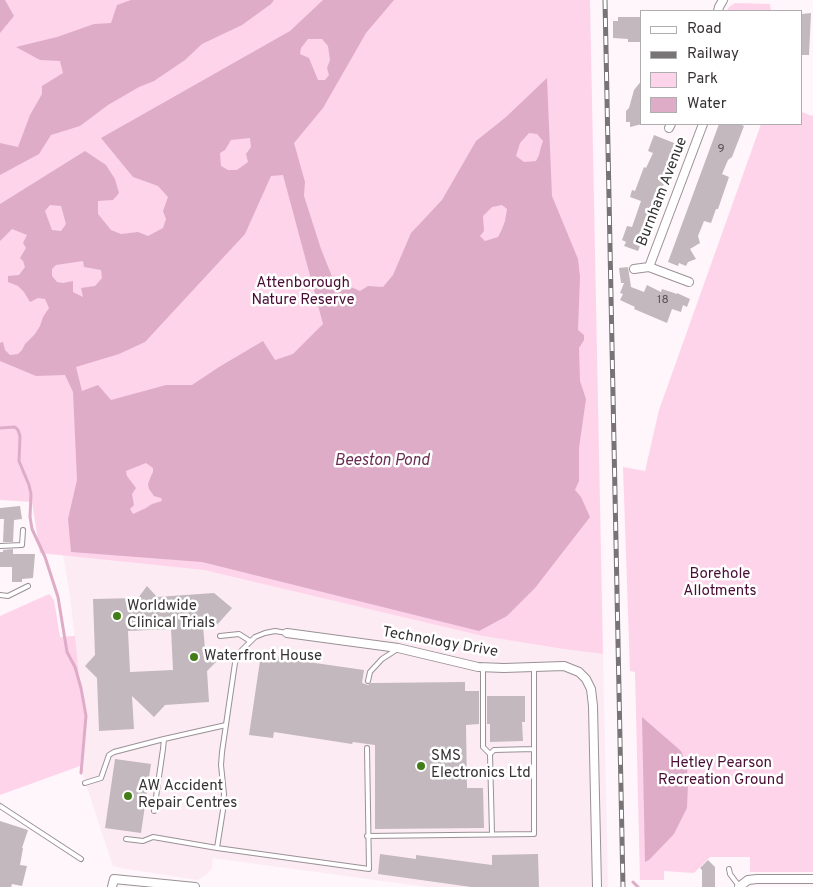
<!DOCTYPE html>
<html>
<head>
<meta charset="utf-8">
<style>
	body { margin:0 }
	#map { position:relative; width:813px; height:887px; overflow:hidden; background:#fef6fa; font-family:Overpass,sans-serif }
	canvas { display:block }
	.legend { position:absolute; left:640px; top:10px; width:162px; height:115px; box-sizing:border-box; background:#fff; border:1px solid #afadae; margin:0; padding:6px 9px; list-style:none; font-size:15px; color:#373335 }
	.legend li { display:flex; align-items:center; gap:10px; height:25px }
	.legend b { width:25px; border:1px solid #afadae }
</style>
</head>
<body>
<div id="map">
<canvas width="813" height="887"></canvas>
<ul class="legend">
<li><b style="height:6px;background:#fff"></b>Road</li>
<li><b style="height:6px;background:#787375"></b>Railway</li>
<li><b style="height:14px;background:#fed4ea"></b>Park</li>
<li><b style="height:14px;background:#dfacc8"></b>Water</li>
</ul>
</div>
<script>
const c = document.querySelector('canvas').getContext('2d');
c.lineJoin = 'round';
function fill(path, color) { c.fillStyle = color; c.fill(path, 'evenodd'); }
const toPath = rows => new Path2D(rows.map(r => 'M' + r).join(''));
function strokePath(path, color, width, dash) { c.strokeStyle = color; c.lineWidth = width; c.lineCap = dash ? 'butt' : 'round'; c.setLineDash(dash || []); c.stroke(path); }
function drawText(font, color, halo, rows, align = 'center') {
  c.font = font + ' Overpass,sans-serif'; c.lineWidth = 5; c.setLineDash([]); c.textBaseline = 'middle'; c.strokeStyle = halo; c.fillStyle = color; for (const [text, x, y, turn = 0] of rows) {
    c.save(); c.translate(x, y); c.rotate((+turn || 0) * Math.PI / 180); c.textAlign = isNaN(turn) ? turn : align; if (halo) c.strokeText(text, 0, 0); c.fillText(text, 0, 0); c.restore();
  }
}
const built = toPath([
	[63,555,204,570,594,653,603,654,608,887,427,887,213,858,212,868,208,873,203,877,197,880,121,868,113,866,80,766,85,717,80,687,70,595]
]);
const green = toPath([
	[0,0,590,0,603,654,564,649,483,636,204,570,40,553,32,502,0,500],
	[735,3,770,4,771,11,727,11,729,7],
	[802,112,812,116,813,115,813,872,750,872,750,857,710,857,694,873,664,871,664,880,640,880,635,672,630,671,623,467,645,471,659,410,761,124,802,124],
	[49,594,54,600,60,637,75,636,80,687,85,717,80,766,0,795,0,616]
]);
const water = toPath([
	[0,0,5,0,14,16,0,33],
	[131,0,274,0,271,4,242,25,202,44,185,60,154,81,139,87,108,105,80,126,51,135,39,154,0,175,0,143,18,147,30,115,42,94,42,86,63,73,60,61,40,60,16,47,57,37,94,24,111,23,117,5],
	[323,0,394,0,366,33,323,108,294,143,305,182,304,196,321,249,333,279,346,281,351,287,360,291,368,286,383,287,393,275,411,233,442,200,476,141,506,117,547,78,552,196,578,259,580,277,578,330,584,335,584,340,579,348,580,381,586,399,579,448,579,481,575,490,581,497,590,517,535,588,507,616,479,631,202,562,71,552,68,519,77,480,73,392,65,375,36,376,0,361,0,343,3,342,5,350,10,355,18,354,22,350,25,344,35,334,40,326,43,317,49,308,45,299,38,298,30,302,24,292,18,286,8,282,8,276,19,275,25,267,23,261,20,258,26,248,23,243,27,235,12,229,0,241,0,204,85,151,106,165,115,179,119,193,113,200,98,201,98,214,111,230,121,234,138,232,148,236,163,228,166,219,163,211,168,197,158,186,133,177,101,138,290,31],
	[308,39,322,39,328,46,330,60,327,68,329,75,325,80,318,80,309,58,300,54,301,48],
	[529,133,537,134,543,141,541,147,539,155,536,161,524,162,516,156,520,143],
	[250,138,251,147,246,154,248,162,237,170,228,170,221,166,220,153,225,150,231,140],
	[283,175,323,324,293,354,275,360,263,341,219,367,192,385,166,385,111,400,98,385,82,391,76,367,119,354,145,342,245,234,271,176],
	[50,205,61,206,66,224,61,231,52,230,45,211],
	[502,205,507,209,505,221,502,229,498,237,485,241,480,236,484,231,483,216,492,207],
	[83,261,84,267,101,270,102,278,95,286,81,288,83,297,73,292,73,281,63,283,57,282,52,276,52,269,56,265],
	[146,463,153,468,153,472,151,476,148,484,149,489,154,496,161,498,162,501,152,504,146,508,133,514,130,509,134,505,132,494,136,488,127,476,126,471],
	[642,717,681,751,687,767,688,784,687,808,674,834,649,860,645,862]
]);
const stream = toPath([
	[0,428,15,427,18,430,20,436,19,461,29,485,31,494,30,517,32,529,45,557,58,597,67,652,75,667,81,688,86,716,81,773],
	[633,882,638,887]
]);
const building = toPath([
	[811,13,809,55,802,55,802,14],
	[618,17,642,17,642,42,628,42,628,39,613,38,613,21,618,21],
	[642,80,642,124,630,127,630,122,626,122,626,111,629,108,634,90],
	[719,124,739,124,744,126,732,157,728,160,722,174,729,177,718,209,716,209,711,223,704,221,698,236,700,243,690,249,696,259,688,262,686,266,679,263,678,266,668,262],
	[654,135,679,145,673,161,668,159,663,174,667,176,638,251,624,246,626,242,622,240,627,226,632,227,641,201,630,197,632,190,635,191,644,167,646,168,653,153,648,151],
	[628,267,631,287,644,292,647,285,661,292,662,289,677,294,677,293,690,299,687,307,683,305,681,312,672,309,667,323,634,309,635,307,620,300,623,294,620,293,624,283,621,283,619,268],
	[20,506,22,519,14,520,13,542,3,542,4,519,0,519,0,508],
	[13,549,13,554,35,554,33,578,22,579,22,582,12,582,12,567,0,567,0,552,3,552,3,550],
	[147,586,157,597,214,593,232,608,216,626,203,626,205,649,219,659,207,671,209,702,165,705,154,717,132,696,134,729,99,731,97,678,85,666,95,655,93,599,138,598],
	[171,629,173,670,130,672,128,631],
	[292,651,303,652,301,661,364,670,362,683,368,685,371,683,465,682,465,691,479,691,479,724,466,725,467,788,483,788,484,828,375,829,375,745,353,742,352,744,274,732,273,738,249,735,261,654,291,659],
	[487,696,525,696,525,722,522,722,523,741,490,742,490,724,487,724],
	[115,759,151,764,141,833,105,828],
	[0,821,28,830,22,848,23,848,20,865,27,866,22,886,12,884,11,887,0,887],
	[380,854,416,859,416,855,492,865,492,855,538,854,539,887,471,887,378,874],
	[708,860,715,867,715,887,702,887,702,870,700,868]
]);
const service = toPath([
	[0,546,22,545,23,530],
	[0,595,8,596,28,586],
	[220,636,239,634,250,641],
	[483,667,483,747,490,754],
	[368,681,370,672,382,659,396,650],
	[85,783,101,778,109,755,114,752,164,739,226,725],
	[0,806,81,859],
	[154,811,163,749,164,739],
	[492,834,490,754,494,750,534,749],
	[367,836,534,834,534,667],
	[126,839,143,841,153,837,217,848,369,869,367,748],
	[217,848,223,810,224,794,221,765,222,752,235,663,241,651,255,637,265,633,275,631,287,633],
	[729,869,730,874,739,886]
]);
const minor = toPath([
	[718,11,719,7,723,0],
	[669,128,671,124],
	[649,267,703,124],
	[634,269,649,267,689,282],
	[287,633,398,648,478,667,504,668,564,666,579,672,586,679,591,689,593,706,597,887],
	[112,887,114,879,195,887],
	[739,887,748,880,757,879,813,879]
]);
const rail = toPath([
	[605,0,623,887]
]);
const markers = [
	[117,616,5,"#437d17"],
	[194,657,5,"#437d17"],
	[421,766,5,"#437d17"],
	[128,796,5,"#437d17"]
];
const numberNames = [
	["9",721,150],
	["18",663,301]
];
const streetNames = [
	["Burnham Avenue",663,192,-69],
	["Technology Drive",440,643,10]
];
const parkNames = [
	["Attenborough",303,284],
	["Nature Reserve",303,301],
	["Borehole",720,575],
	["Allotments",720,592],
	["Hetley Pearson",721,764],
	["Recreation Ground",721,781]
];
const poiNames = [
	["Worldwide",127,607],
	["Clinical Trials",127,624],
	["Waterfront House",204,657],
	["SMS",431,757],
	["Electronics Ltd",431,774],
	["AW Accident",138,787],
	["Repair Centres",138,804]
];
const waterNames = [
	["Beeston Pond",382,462]
];
fill(built, '#fdebf4');
fill(green, '#fed4ea');
fill(water, '#dfacc8');
strokePath(stream, '#dfacc8', 3);
fill(building, '#c2b8bd');
strokePath(service, '#9a9195', 6);
strokePath(minor, '#9a9195', 10);
strokePath(service, '#fff', 4);
strokePath(minor, '#fff', 8);
strokePath(rail, '#787375', 5);
strokePath(rail, '#fff', 3, [9]);
for (const [x, y, r, color] of markers) { const dot = new Path2D(); dot.arc(x, y, r, 0, 2 * Math.PI); c.fillStyle = color; c.fill(dot); strokePath(dot, '#fff', 2); }
drawText('12px', '#5a5457', null, numberNames);
drawText('15px', '#373335', '#fff', streetNames);
drawText('15px', '#4a0e35', '#fff', parkNames);
drawText('15px', '#373335', '#fff', poiNames, 'left');
drawText('italic 16px', '#6a2d52', '#fff', waterNames);
</script>
</body>
</html>
